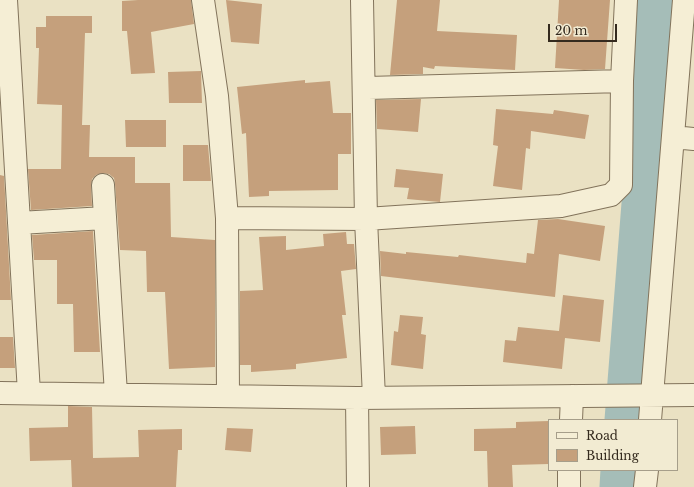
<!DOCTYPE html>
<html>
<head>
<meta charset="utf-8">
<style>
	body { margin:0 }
	#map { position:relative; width:694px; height:487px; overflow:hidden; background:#eae1c3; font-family:"Libre Baskerville",serif }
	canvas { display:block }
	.legend { position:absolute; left:548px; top:419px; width:130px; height:52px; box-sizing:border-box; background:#f2ebd2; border:1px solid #a69e8a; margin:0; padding:5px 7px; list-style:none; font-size:12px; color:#342a1e }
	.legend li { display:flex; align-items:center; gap:8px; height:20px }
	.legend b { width:20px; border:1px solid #a69e8a }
	.scale { position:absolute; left:548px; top:24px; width:69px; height:18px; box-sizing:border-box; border:2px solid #342a1e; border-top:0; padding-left:5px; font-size:12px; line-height:14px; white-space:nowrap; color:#342a1e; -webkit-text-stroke:3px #f2ebd2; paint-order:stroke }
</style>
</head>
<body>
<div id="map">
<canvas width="694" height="487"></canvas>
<ul class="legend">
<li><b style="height:5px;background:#f5eed5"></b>Road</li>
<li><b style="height:11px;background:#c5a07c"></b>Building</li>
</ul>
<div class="scale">20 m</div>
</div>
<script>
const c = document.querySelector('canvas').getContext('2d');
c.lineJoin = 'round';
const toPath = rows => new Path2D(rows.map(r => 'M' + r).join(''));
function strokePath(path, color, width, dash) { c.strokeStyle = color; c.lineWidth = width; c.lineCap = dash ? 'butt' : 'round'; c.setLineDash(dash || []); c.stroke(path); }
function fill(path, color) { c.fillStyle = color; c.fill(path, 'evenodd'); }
const river = toPath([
	[625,420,658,0],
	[620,487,621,470]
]);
const building = toPath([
	[138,0,191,0,194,24,151,32,155,73,131,74,127,31,122,31,122,1],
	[226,0,262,4,259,44,231,42],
	[397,0,440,0,437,31,517,35,515,70,435,66,434,69,423,67,423,74,390,75],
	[559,0,610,0,605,69,584,70,555,68],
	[46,16,92,16,92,33,85,33,82,125,90,125,89,157,135,157,135,183,170,183,171,237,215,240,215,367,169,369,165,292,147,292,146,251,120,250,115,184,114,178,109,174,102,173,96,175,92,179,91,186,92,206,31,210,28,169,61,169,62,105,37,104,39,48,36,48,36,27,46,27],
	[201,71,202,103,169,103,168,72],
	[305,80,305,83,330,81,333,113,351,113,351,154,338,154,338,190,269,191,269,196,249,197,246,133,242,134,237,87],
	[421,99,418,132,377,129,376,100],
	[496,109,553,114,554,110,589,115,585,139,531,131,530,149,526,148,522,190,493,186,498,146,493,145],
	[125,120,166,120,166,147,126,147],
	[183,145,208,145,211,181,183,181],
	[396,169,443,174,440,202,407,199,409,188,394,187],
	[0,175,4,176,11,300,0,300],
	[558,219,605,226,600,261,559,254,555,297,381,276,380,251,406,254,406,252,458,257,459,255,526,263,527,253,534,254,538,220],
	[93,231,100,352,74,352,73,304,57,304,57,260,34,260,32,235],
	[346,232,347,244,354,244,356,269,341,271,346,315,342,315,347,358,296,364,296,369,251,372,251,365,240,365,240,291,263,290,259,237,286,236,286,250,324,246,323,234],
	[563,295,604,300,600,342,565,338,562,369,503,362,505,340,516,341,518,327,559,331],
	[400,315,423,317,421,334,426,335,423,369,391,365,394,331,398,332],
	[0,337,13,337,15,368,0,368],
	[68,406,92,407,93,458,139,457,138,430,182,429,182,450,178,450,176,487,72,487,71,460,30,461,29,428,68,427],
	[549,421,549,464,512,465,513,487,488,487,487,451,474,451,474,429,516,428,516,422],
	[415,426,416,454,381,455,380,427],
	[227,428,253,429,251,452,225,450]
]);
const minor = toPath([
	[6,0,29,393],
	[203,0,217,96,227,218,366,219,362,0],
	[364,85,368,88,622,81],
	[673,137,694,139],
	[103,185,116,394],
	[227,218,228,396],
	[19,223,105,218],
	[0,393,357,398,694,395],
	[357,398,358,487],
	[374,398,366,219,561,206,611,195,621,185,622,81,626,0],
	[571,420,572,396],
	[650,420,684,0],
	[569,487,569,470],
	[645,487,647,470]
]);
strokePath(river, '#a5bdb8', 41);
fill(building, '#c5a07c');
strokePath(minor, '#82735b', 24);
strokePath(minor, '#f5eed5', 22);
</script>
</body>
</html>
